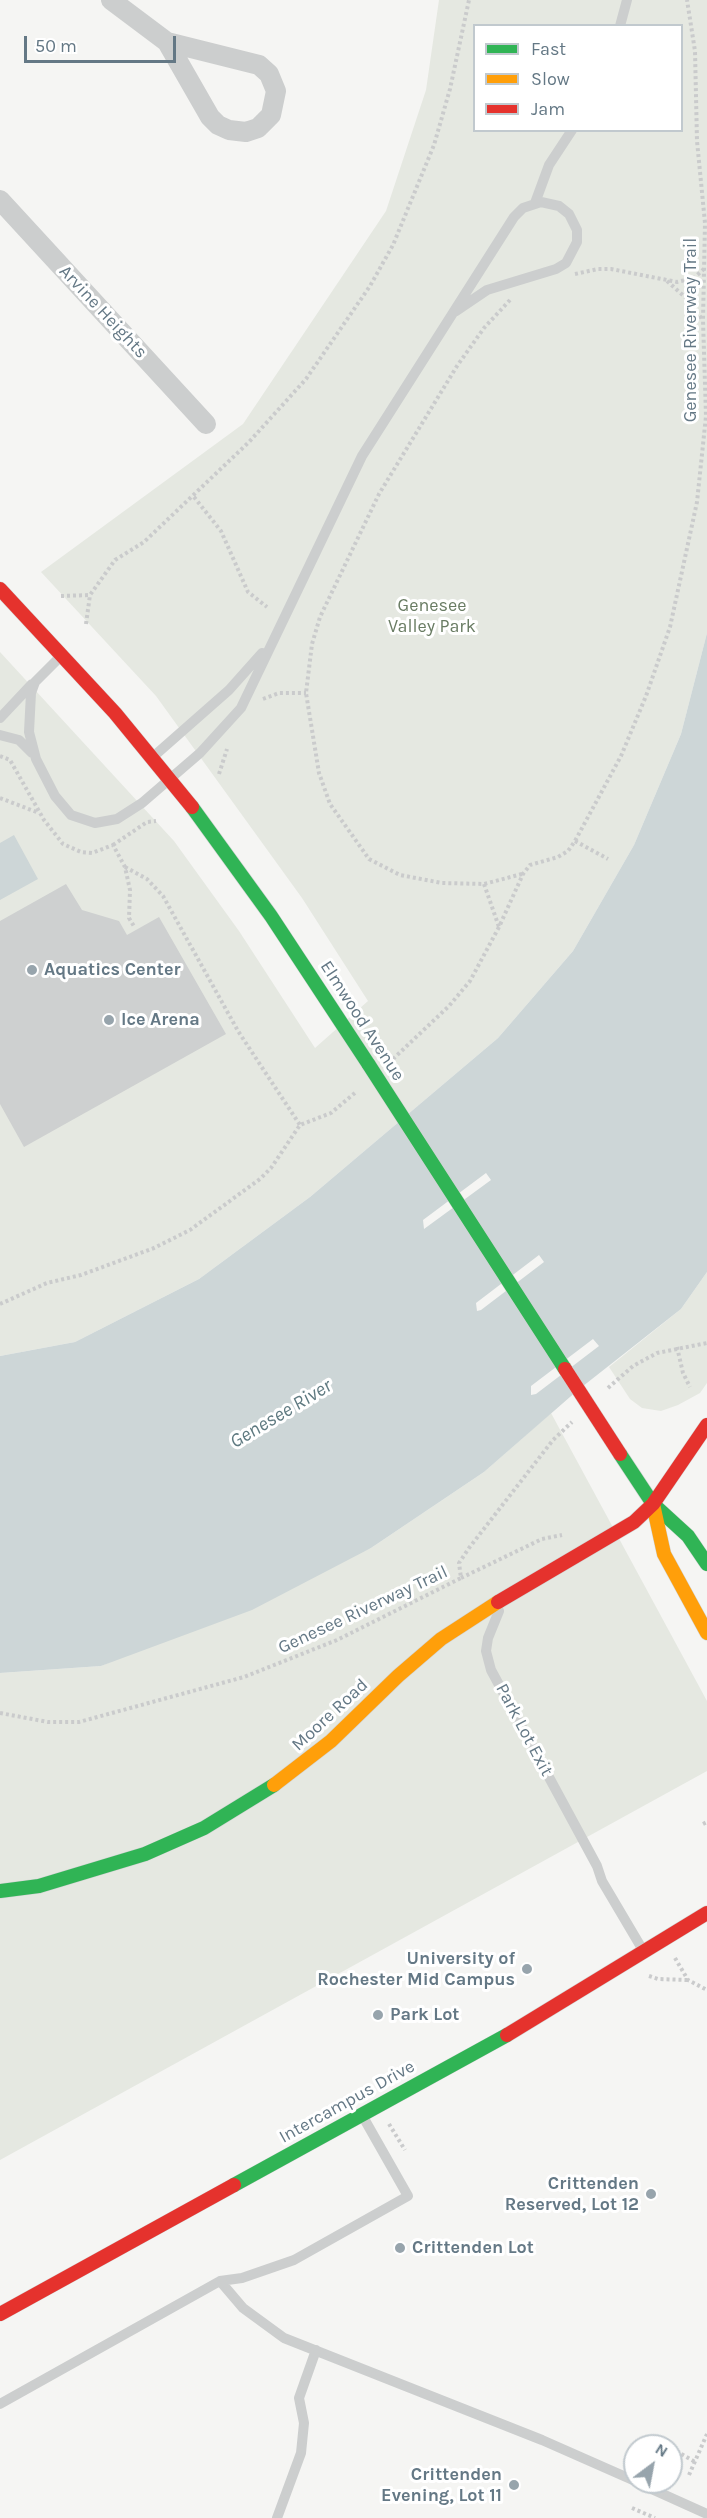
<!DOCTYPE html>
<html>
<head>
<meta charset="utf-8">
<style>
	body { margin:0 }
	#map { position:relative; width:707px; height:2518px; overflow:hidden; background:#f5f5f3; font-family:Karla,sans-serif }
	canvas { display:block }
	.legend { position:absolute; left:473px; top:24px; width:210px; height:108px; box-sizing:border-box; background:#fff; border:2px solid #c1c9ce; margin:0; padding:8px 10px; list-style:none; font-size:18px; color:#647885 }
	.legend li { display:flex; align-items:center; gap:12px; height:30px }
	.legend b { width:30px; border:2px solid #c1c9ce }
	.north { position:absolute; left:623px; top:2434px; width:60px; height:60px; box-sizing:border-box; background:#fff; border:2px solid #c1c9ce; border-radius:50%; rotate:32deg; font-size:16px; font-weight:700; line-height:24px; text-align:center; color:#647885 }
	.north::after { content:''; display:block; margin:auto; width:21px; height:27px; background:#97a4ac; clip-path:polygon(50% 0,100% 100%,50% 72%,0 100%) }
	.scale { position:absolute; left:24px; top:36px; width:152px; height:27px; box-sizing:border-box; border:3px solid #647885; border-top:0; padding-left:8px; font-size:18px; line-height:21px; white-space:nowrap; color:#647885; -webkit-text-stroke:4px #fff; paint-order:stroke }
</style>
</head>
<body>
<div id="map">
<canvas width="707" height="2518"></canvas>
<ul class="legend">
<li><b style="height:8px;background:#30b455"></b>Fast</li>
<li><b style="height:8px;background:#ff9f0a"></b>Slow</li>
<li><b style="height:8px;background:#e5322d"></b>Jam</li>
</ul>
<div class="north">N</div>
<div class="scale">50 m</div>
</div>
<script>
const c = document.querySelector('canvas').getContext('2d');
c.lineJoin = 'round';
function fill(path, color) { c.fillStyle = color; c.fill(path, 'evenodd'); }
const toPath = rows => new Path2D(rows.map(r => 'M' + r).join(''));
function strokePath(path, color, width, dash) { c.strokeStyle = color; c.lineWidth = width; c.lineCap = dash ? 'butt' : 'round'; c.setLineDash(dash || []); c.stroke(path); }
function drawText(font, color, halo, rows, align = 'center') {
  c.font = font + ' Karla,sans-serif'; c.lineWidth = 6; c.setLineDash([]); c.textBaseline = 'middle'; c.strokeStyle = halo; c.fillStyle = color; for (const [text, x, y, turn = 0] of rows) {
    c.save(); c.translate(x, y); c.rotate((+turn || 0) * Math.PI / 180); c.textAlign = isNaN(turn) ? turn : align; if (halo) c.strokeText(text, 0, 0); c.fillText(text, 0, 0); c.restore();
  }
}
const green = toPath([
	[439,0,707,0,707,633,681,734,634,845,573,951,498,1038,310,1197,199,1279,75,1342,0,1356,0,652,174,841,239,931,315,1048,368,1001,302,898,156,696,41,572,243,424,386,211,426,90],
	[474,26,682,26,682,130,474,130],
	[707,1272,707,1383,700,1393,678,1405,661,1411,642,1408,630,1399,609,1367,681,1309],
	[551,1413,707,1701,707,1771,0,2160,0,1673,101,1666,371,1548,484,1472]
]);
const water = toPath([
	[707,633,707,1272,681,1309,578,1390,484,1472,371,1548,252,1610,101,1666,0,1673,0,1356,75,1342,199,1279,310,1197,498,1038,573,951,634,845,681,734],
	[486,1173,491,1180,424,1229,423,1220],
	[539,1255,544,1262,481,1310,477,1311,476,1303],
	[593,1339,599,1346,536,1394,531,1395,531,1386],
	[14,835,38,879,0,900,0,843]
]);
const building = toPath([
	[66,884,82,910,119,921,127,935,159,917,226,1034,24,1147,0,1104,0,921]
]);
const path = toPath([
	[575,274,598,269,611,269,677,282,694,278,705,268],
	[667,281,686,298,702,319],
	[510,300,484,328,457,366,379,494,320,617,312,644,306,693,319,773,330,804,369,859,400,875,442,883,484,884,522,874],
	[194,497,221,531,248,592,267,607],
	[61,596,90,595,115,560,144,542,249,442,306,379,370,286,393,245,434,145,450,89,469,0],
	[86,624,90,595],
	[263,699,279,693,306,693],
	[0,756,10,760,44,820,63,844,81,852,92,853,113,845,125,867,130,890,129,918,135,928],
	[219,774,227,749],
	[0,798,39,813],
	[575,841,608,859],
	[113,845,147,822,156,821],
	[125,867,147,879,163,896,238,1031,300,1125],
	[484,884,499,927],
	[393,1059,449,1006,470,981,499,927,523,874,530,865,558,857,568,851,575,841,621,756,646,696,670,627,697,502,706,416,703,320,705,223,697,141,695,51,687,0],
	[0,1304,47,1283,81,1275,154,1248,190,1230,260,1179,271,1168,300,1125,331,1113,356,1092],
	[677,1347,683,1373,690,1387],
	[608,1388,633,1366,657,1353,707,1343],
	[461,1578,542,1539,562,1535],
	[0,1713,48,1722,79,1722,244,1677,337,1640,461,1578,459,1563,469,1548,553,1440,572,1422],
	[703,1824,707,1822],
	[675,1958,688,1980,707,1990],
	[649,1976,658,1979,688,1980],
	[389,2124,405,2150],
	[661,2443,667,2446],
	[671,2448,695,2462],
	[689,2475,707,2434],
	[632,2508,655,2518]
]);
const lane = toPath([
	[620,26,627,0],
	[535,203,549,165,572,130],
	[59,658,35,682,31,693,29,732,36,759,55,796,71,815,95,823,117,819,142,803,200,753,241,708,362,456,514,217,523,208,541,202,559,206,569,214,577,230,577,242,566,263,556,269,487,290,456,311],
	[0,718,32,684],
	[0,735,19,740,32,753],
	[154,756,229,690,262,653],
	[499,1611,488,1638,486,1651,491,1670,597,1866,602,1881,644,1952],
	[220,2281,243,2308,284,2338,542,2440,635,2481],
	[0,2404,220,2281,242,2278,294,2260,408,2196,362,2115],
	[636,2482,707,2514],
	[277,2518,301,2453,304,2423,299,2398,316,2350]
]);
const street = toPath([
	[111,0,167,42,259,65,269,74,276,91,271,115,258,128,246,132,229,130,218,125,210,117,167,42],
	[0,200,206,424]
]);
const fast = toPath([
	[192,807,271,916,369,1065],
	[620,1454,653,1504,688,1536,707,1564],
	[0,1891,39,1886,145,1854,204,1828,274,1785],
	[234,2185,507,2035]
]);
const slow = toPath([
	[653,1504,664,1554,707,1633],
	[274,1785,331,1741,398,1676,441,1639,498,1602]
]);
const jam = toPath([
	[0,589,115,713,192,807],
	[498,1602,634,1522,653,1504,707,1425],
	[507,2035,707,1913],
	[0,2314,234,2185]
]);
const fastBridge = toPath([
	[369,1065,565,1369]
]);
const jamBridge = toPath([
	[565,1369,620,1454]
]);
const markers = [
	[32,970,6,"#97a4ac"],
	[109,1020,6,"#97a4ac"],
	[527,1969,6,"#97a4ac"],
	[378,2015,6,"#97a4ac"],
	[651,2194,6,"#97a4ac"],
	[400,2248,6,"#97a4ac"],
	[514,2485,6,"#97a4ac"]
];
const streetNames = [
	["Arvine Heights",103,312,47],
	["Genesee Riverway Trail",691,330,-90],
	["Elmwood Avenue",362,1021,57],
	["Genesee Riverway Trail",363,1610,-25],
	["Moore Road",330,1715,-43],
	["Park Lot Exit",524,1730,62],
	["Intercampus Drive",347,2102,-29]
];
const parkNames = [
	["Genesee",432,606],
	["Valley Park",432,627]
];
const poiNames = [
	["Aquatics Center",44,970],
	["Ice Arena",121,1020],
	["University of",515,1959,"right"],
	["Rochester Mid Campus",515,1980,"right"],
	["Park Lot",390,2015],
	["Crittenden",639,2184,"right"],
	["Reserved, Lot 12",639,2205,"right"],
	["Crittenden Lot",412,2248],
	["Crittenden",502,2475,"right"],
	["Evening, Lot 11",502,2496,"right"]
];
const waterNames = [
	["Genesee River",281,1414,-31]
];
fill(green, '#e5e8e1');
fill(water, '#cdd6d7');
fill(building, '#ced0d0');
strokePath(fast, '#d1d3d3', 15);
strokePath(slow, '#d1d3d3', 15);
strokePath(jam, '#d1d3d3', 15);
strokePath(path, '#cacbcc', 4, [3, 3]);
strokePath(lane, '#cccece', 10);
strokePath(street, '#cccece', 20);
strokePath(fast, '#30b455', 14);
strokePath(slow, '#ff9f0a', 14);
strokePath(jam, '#e5322d', 14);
strokePath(fastBridge, '#d2d3d2', 15, []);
strokePath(jamBridge, '#d2d3d2', 15, []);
strokePath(fastBridge, '#30b455', 14);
strokePath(jamBridge, '#e5322d', 14);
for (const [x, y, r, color] of markers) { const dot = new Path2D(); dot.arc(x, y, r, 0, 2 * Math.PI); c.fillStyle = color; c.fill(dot); strokePath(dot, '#fff', 2); }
drawText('18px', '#647885', '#fff', streetNames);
drawText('18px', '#697c63', '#fff', parkNames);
drawText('bold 18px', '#647885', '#fff', poiNames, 'left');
drawText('italic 20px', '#5f7a81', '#fff', waterNames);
</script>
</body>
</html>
